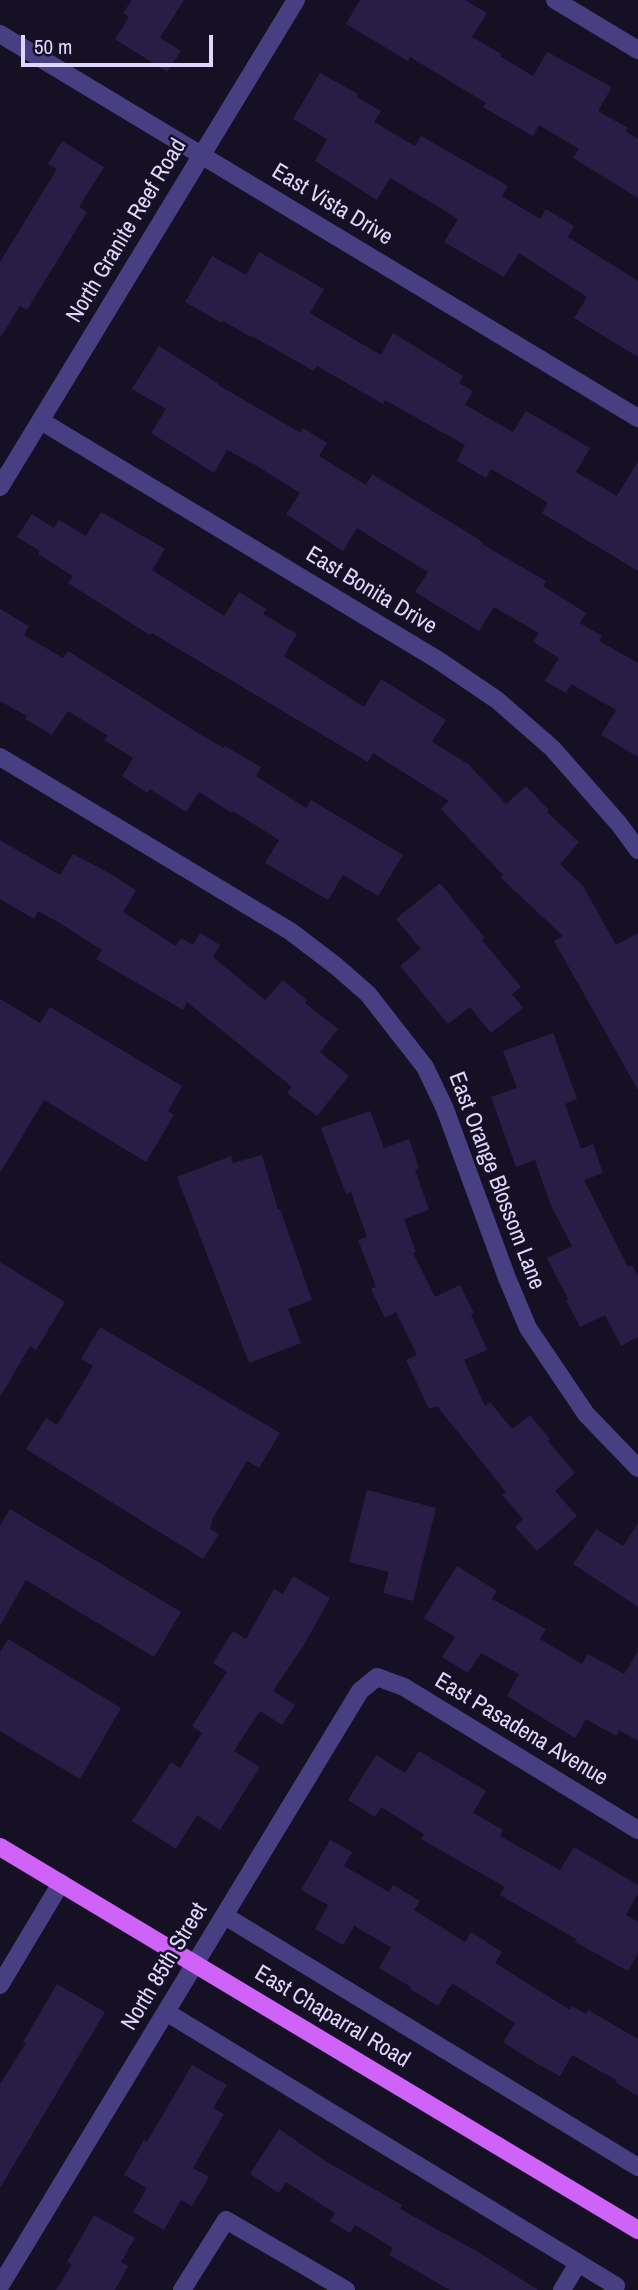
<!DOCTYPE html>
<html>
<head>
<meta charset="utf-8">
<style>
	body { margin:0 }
	#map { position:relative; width:638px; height:2290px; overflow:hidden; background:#161025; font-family:"Archivo Narrow",sans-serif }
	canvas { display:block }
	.scale { position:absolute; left:21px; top:35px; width:192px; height:32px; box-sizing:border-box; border:4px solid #dfd6fd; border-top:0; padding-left:9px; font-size:21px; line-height:24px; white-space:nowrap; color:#dfd6fd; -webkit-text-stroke:5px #161025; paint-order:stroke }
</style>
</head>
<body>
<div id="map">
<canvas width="638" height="2290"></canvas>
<div class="scale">50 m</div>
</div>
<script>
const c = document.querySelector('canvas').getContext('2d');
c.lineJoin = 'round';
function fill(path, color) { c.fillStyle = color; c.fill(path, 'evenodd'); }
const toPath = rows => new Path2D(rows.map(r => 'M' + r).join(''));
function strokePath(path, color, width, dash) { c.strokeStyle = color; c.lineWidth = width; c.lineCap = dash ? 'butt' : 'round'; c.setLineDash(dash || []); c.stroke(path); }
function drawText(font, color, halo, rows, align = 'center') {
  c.font = font + ' "Archivo Narrow",sans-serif'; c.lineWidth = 5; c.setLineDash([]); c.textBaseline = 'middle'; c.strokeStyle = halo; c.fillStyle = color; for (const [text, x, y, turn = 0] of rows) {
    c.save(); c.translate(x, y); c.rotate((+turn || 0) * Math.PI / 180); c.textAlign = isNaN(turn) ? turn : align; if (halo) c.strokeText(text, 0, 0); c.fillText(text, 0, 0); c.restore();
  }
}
const building = toPath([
	[132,0,184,0,160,38,181,51,167,72,115,39,129,17,123,13],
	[360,0,465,0,487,13,472,37,501,54,500,56,533,76,547,52,612,87,598,111,628,128,625,131,638,139,638,198,573,158,579,149,539,125,533,136,483,107,486,103,410,57,408,61,346,24],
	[320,73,358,94,356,97,381,111,374,122,415,146,421,136,508,186,502,196,540,219,546,209,574,226,568,237,638,281,638,357,574,318,587,297,519,253,504,277,444,242,458,219,434,204,390,178,377,200,315,161,327,139,293,119],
	[62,141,104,167,79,207,87,212,27,310,20,306,0,338,0,262,57,169,48,164],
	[259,252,324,289,310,313,338,330,381,355,393,333,463,376,459,383,473,391,465,405,513,432,526,411,590,448,576,472,617,496,638,461,638,571,542,513,548,503,529,491,491,469,486,478,457,461,465,445,385,400,383,404,317,366,314,371,252,336,251,337,223,321,222,323,185,302,212,256,246,275],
	[159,346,219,384,218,385,301,433,303,428,327,443,319,456,366,485,372,474,483,542,482,544,546,581,543,586,586,613,580,623,602,636,599,641,638,663,638,757,601,735,616,710,571,684,566,693,545,681,559,658,533,642,539,633,494,607,479,631,415,592,428,572,379,542,357,528,343,551,286,514,300,493,257,466,227,450,214,473,151,433,166,409,132,389],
	[101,512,165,549,152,570,224,616,239,592,266,609,263,614,297,634,284,656,364,707,381,679,446,720,432,742,468,764,506,804,526,786,549,810,547,812,579,842,560,864,583,886,616,945,638,933,638,1090,554,941,563,936,501,878,503,875,441,809,449,801,373,753,368,762,152,633,150,635,68,583,73,576,38,554,40,551,17,537,32,514,54,528,59,520,86,536],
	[0,609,29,626,24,635,63,658,68,651,198,733,224,748,225,746,261,767,256,776,306,808,311,800,403,855,378,896,343,875,328,900,265,863,279,840,233,811,232,813,199,792,186,812,150,789,147,793,122,776,133,758,104,740,108,736,68,711,52,735,25,719,27,716,0,701],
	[0,840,60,875,73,854,111,874,136,890,123,912,176,946,181,938,193,945,200,933,220,945,213,957,265,1000,283,980,307,1000,305,1003,338,1029,320,1052,349,1076,317,1116,287,1093,292,1087,187,1002,183,1010,96,959,102,950,58,922,38,911,34,919,0,899],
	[440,883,485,938,482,940,521,987,512,994,523,1008,491,1033,470,1007,448,1024,400,966,421,949,396,919],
	[0,999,40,1023,50,1007,182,1086,168,1111,174,1115,146,1162,44,1100,0,1173],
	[553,1033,577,1099,565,1104,581,1149,593,1144,603,1173,584,1180,628,1267,632,1265,638,1276,638,1337,621,1346,605,1315,580,1327,566,1300,568,1299,547,1258,572,1246,551,1206,535,1160,516,1167,491,1097,517,1088,503,1051],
	[370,1111,384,1148,409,1139,419,1168,415,1170,429,1210,404,1219,416,1252,413,1253,435,1297,460,1285,474,1313,471,1314,487,1350,464,1360,485,1406,490,1402,512,1429,530,1415,550,1439,548,1441,575,1473,555,1491,577,1516,537,1551,515,1527,523,1519,502,1495,506,1492,437,1406,429,1409,406,1360,417,1355,396,1312,385,1318,371,1289,376,1287,358,1240,367,1237,351,1192,346,1194,321,1128],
	[262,1155,278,1210,280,1209,312,1300,288,1309,301,1343,249,1363,177,1177,231,1156,233,1163],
	[0,1262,65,1302,36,1350,30,1346,0,1397],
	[100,1327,280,1433,259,1468,247,1461,213,1518,210,1529,219,1534,203,1559,26,1449,46,1418,57,1425,75,1396,93,1366,81,1359],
	[367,1490,436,1508,413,1601,383,1593,389,1572,349,1562],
	[10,1509,181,1612,154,1657,26,1580,0,1626,0,1526],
	[638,1523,638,1607,573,1564,596,1529,623,1546],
	[457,1566,497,1591,492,1599,546,1629,540,1639,582,1664,588,1654,624,1674,638,1651,638,1741,619,1730,616,1736,586,1719,575,1738,507,1696,519,1674,481,1653,468,1673,442,1657,455,1637,424,1618],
	[293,1576,330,1598,304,1645,273,1691,295,1705,282,1725,260,1711,234,1751,260,1767,220,1830,197,1815,176,1849,132,1821,171,1762,180,1768,202,1733,192,1726,227,1672,213,1663,233,1631,246,1639,274,1589,283,1594],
	[8,1639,121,1708,80,1779,0,1731,0,1652],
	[419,1751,486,1791,473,1813,503,1830,500,1836,560,1870,574,1847,638,1885,638,1893,626,1915,638,1922,638,1953,628,1971,575,1942,576,1939,500,1895,505,1887,421,1839,424,1834,381,1807,375,1817,348,1800,376,1755,405,1773],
	[330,1840,352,1852,344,1866,389,1892,393,1885,420,1901,414,1910,465,1942,471,1932,502,1952,495,1963,570,2010,572,2006,586,2014,588,2010,638,2039,638,2096,615,2082,616,2080,572,2055,560,2076,539,2065,503,2042,515,2023,452,1983,438,2006,410,1989,411,1987,379,1968,391,1947,354,1926,343,1945,315,1929,328,1905,301,1890],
	[57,1984,105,2012,0,2188,0,2084,26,2043,23,2042],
	[192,2065,227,2085,213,2108,224,2114,193,2168,209,2177,192,2206,181,2200,164,2230,133,2212,147,2188,124,2175,144,2140,147,2142],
	[279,2129,327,2162,402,2205,400,2209,480,2253,538,2290,450,2290,389,2255,393,2248,355,2225,350,2233,330,2221,335,2213,286,2182,279,2193,250,2174],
	[94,2215,135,2238,121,2262,128,2266,115,2290,56,2290,72,2265,67,2262]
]);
const minor = toPath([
	[555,0,638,50],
	[0,34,638,418],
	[41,421,438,660,497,700,552,748,619,824,638,850],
	[0,487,296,0],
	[0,757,290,931,336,966,368,994,425,1067,445,1109,507,1278,528,1328,586,1414,638,1468],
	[225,1916,638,2167],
	[0,1985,61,1883],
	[166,2012,616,2286],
	[0,2286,360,1691,377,1677,404,1687,638,1830],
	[182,2290,226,2220,346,2290],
	[562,2290,578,2263]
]);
const major = toPath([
	[0,1847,638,2230]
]);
const streetNames = [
	["East Vista Drive",332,205,31],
	["North Granite Reef Road",127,231,-59],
	["East Bonita Drive",371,591,31],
	["East Orange Blossom Lane",496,1181,69],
	["East Pasadena Avenue",521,1730,31],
	["North 85th Street",165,1967,-59],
	["East Chaparral Road",332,2017,31]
];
fill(building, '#2a1d45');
strokePath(minor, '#483e82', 18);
strokePath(major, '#d063f7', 18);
drawText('23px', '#dfd6fd', '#161025', streetNames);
</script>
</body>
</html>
